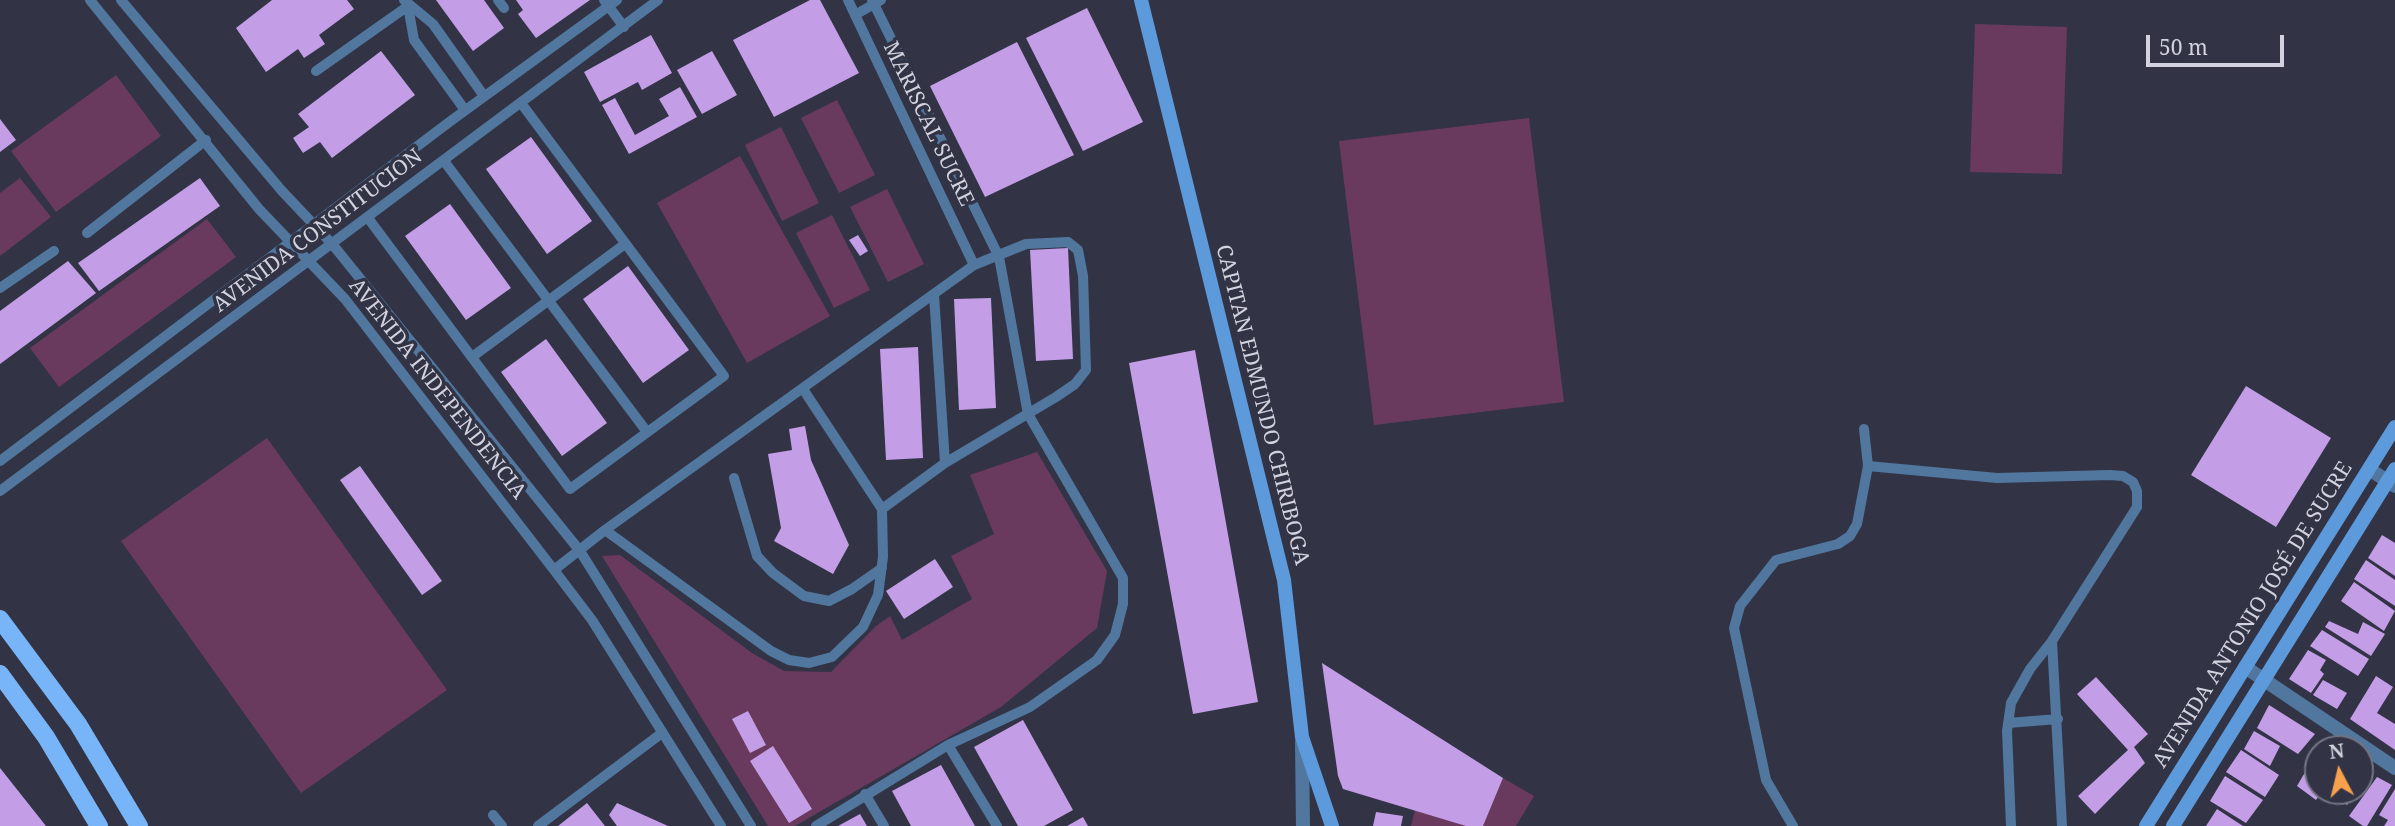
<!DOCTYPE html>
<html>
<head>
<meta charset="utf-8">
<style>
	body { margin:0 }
	#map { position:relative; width:2395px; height:826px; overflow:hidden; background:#323446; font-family:"Noto Serif",serif }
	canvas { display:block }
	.north { position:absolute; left:2304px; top:735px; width:70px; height:70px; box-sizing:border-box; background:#323446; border:2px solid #727483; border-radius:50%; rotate:353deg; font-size:19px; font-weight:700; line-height:28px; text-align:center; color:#d2d3df }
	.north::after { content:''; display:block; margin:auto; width:24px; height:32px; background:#f8a04b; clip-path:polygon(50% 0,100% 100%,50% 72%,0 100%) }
	.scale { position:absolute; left:2146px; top:35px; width:138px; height:32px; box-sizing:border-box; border:4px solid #d2d3df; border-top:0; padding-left:9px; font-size:21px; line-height:24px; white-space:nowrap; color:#d2d3df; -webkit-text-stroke:5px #323446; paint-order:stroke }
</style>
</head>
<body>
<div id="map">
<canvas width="2395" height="826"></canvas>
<div class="north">N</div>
<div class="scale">50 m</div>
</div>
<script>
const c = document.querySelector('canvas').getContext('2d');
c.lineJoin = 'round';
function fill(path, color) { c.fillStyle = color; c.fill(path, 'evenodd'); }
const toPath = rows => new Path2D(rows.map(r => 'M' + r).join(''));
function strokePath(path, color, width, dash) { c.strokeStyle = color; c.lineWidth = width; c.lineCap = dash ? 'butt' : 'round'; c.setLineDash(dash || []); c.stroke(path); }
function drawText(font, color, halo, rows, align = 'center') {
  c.font = font + ' "Noto Serif",serif'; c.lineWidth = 7; c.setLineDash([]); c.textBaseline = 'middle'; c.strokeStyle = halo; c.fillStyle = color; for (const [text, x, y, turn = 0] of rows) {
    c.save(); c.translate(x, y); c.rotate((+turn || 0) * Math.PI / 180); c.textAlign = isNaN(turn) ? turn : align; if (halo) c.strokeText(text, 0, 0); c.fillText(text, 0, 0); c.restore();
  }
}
const green = toPath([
	[1975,24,2067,27,2062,174,1970,172],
	[116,75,161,136,56,212,11,151],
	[837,100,875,175,839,193,801,118],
	[1529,118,1564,402,1374,425,1339,141],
	[781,127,819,203,782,221,745,145],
	[740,156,830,316,747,363,657,203],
	[20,178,51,217,0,256,0,193],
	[887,189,924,264,888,282,850,207],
	[832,215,870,290,834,308,796,233],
	[207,219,236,257,59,387,30,348],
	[267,438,447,690,301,793,121,541],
	[1037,452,1107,571,1097,628,1001,707,795,826,768,826,602,556,620,555,752,653,784,671,831,672,876,626,890,616,902,640,972,599,951,556,994,534,970,475],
	[1503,778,1534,796,1516,826,1483,826],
	[1415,810,1468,826,1411,826]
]);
const building = toPath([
	[272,0,347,0,354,9,319,35,325,44,304,58,298,49,266,72,236,28],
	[436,0,484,0,504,28,473,51],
	[516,0,590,0,536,38,518,14,523,10],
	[810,0,820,0,859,73,774,117,733,40],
	[1087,8,1143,122,1083,151,1026,38],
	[651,35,672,73,642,90,638,82,600,102,584,72],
	[1017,42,1074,155,985,197,930,86],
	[381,51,415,95,332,158,320,142,303,153,293,138,309,127,298,114],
	[712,51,737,95,702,114,677,70],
	[680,87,697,117,629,154,602,105,615,98,635,135,669,116,659,99],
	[0,119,16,140,0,152],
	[531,137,592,221,547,254,486,169],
	[200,178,220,206,99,291,78,263],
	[450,204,511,288,466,320,405,236],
	[858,235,868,251,860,256,849,240],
	[1068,248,1073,359,1036,361,1030,250],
	[68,261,96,293,0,364,0,311],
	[628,266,689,350,643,383,583,299],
	[991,298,996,408,959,410,954,299],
	[546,339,607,423,562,456,501,372],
	[918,347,923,458,886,460,880,349],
	[1195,350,1258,702,1193,714,1129,363],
	[2246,386,2331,438,2276,527,2191,475],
	[805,426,811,460,849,545,833,574,774,541,781,528,768,454,792,450,789,429],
	[360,466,442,581,422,595,340,480],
	[2382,535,2395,543,2395,576,2368,558],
	[935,559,953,587,904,619,886,591],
	[2366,560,2395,580,2395,606,2354,579],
	[2354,582,2395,611,2384,631,2341,601],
	[2329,621,2358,634,2363,622,2385,634,2371,656,2325,627],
	[2322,630,2369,659,2358,676,2310,646],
	[2308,650,2326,660,2320,670,2324,674,2311,693,2289,679],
	[1322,663,1503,778,1483,826,1466,826,1343,789,1338,776],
	[2376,676,2393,687,2377,713,2395,724,2395,750,2350,719],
	[2096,677,2148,734,2134,747,2145,763,2095,814,2078,796,2128,750,2077,694],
	[2323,680,2347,693,2337,709,2313,695],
	[2269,705,2315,734,2298,754,2257,728],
	[748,711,766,745,750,753,732,719],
	[1023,720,1073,810,1044,826,1018,826,974,747],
	[2254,731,2280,746,2270,766,2244,749],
	[2324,739,2340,749,2318,749],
	[773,746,812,809,789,823,750,761],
	[2241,750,2279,775,2265,797,2226,772],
	[2318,750,2318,791,2322,791,2316,800,2297,786],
	[941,765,975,826,911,826,892,791],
	[0,768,46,826,0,826],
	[2225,776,2263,800,2246,823,2210,801],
	[2377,777,2392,785,2367,826,2363,826,2349,816],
	[2395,789,2395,826,2384,826,2388,820,2379,815],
	[2328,791,2356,791,2347,805],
	[587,803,605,826,558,826],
	[617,803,668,826,617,826,609,815],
	[2217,809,2243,826,2206,826],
	[1376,812,1403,816,1401,826,1373,826],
	[860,814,867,826,838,826],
	[1083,817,1088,826,1067,826]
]);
const lane = toPath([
	[90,0,259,209,345,299,554,570,592,620,721,826],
	[121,0,282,191,333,245,580,551,751,826],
	[404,0,433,24,484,96],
	[498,0,504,8],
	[604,0,624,27],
	[848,0,974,265],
	[872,0,999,257,1028,414,1123,578,1123,604,1115,635,1097,660,1030,707,948,745],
	[408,6,414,40,465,110],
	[855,15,881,0],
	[316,71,408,6],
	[444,161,647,432],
	[368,218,570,489,724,376,521,103],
	[87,233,206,140],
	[0,288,54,251],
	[934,295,945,463],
	[472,357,625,244],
	[1864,429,1868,466],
	[0,461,452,120,617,0],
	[734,478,757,556,773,573,804,596,829,601,852,589,882,568],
	[0,491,658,0],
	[605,530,771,651,789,660,809,663,832,657,863,627,878,595,883,557,882,509,803,389],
	[554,570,605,530,974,265,1026,244,1068,242,1078,250,1083,276,1086,370,1075,384,1056,397,945,463,882,509],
	[2008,723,2058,719],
	[865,794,884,826],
	[493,815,502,826],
	[538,826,662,733],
	[816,826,948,745,997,826],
	[1793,826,1766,780,1734,628,1740,606,1776,560,1838,544,1850,536,1857,524,1868,466,1997,478,2110,475,2123,476,2133,482,2137,491,2137,507,2052,641,2062,826],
	[2011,826,2007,731,2011,703,2030,669,2052,641]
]);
const street = toPath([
	[2369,469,2395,486],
	[2245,667,2395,768],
	[1302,742,1303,826]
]);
const secondary = toPath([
	[1141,0,1284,580,1302,737,1332,826],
	[2146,826,2395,427],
	[2173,826,2395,469]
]);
const primary = toPath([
	[0,619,78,724,139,826],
	[0,674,46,737,99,826]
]);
const streetNames = [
	["MARISCAL SUCRE",928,124,64],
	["AVENIDA CONSTITUCION",318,231,-37],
	["AVENIDA INDEPENDENCIA",437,389,52],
	["CAPITAN EDMUNDO CHIRIBOGA",1262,405,76],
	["AVENIDA ANTONIO JOSÉ DE SUCRE",2253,615,-58]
];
fill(green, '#693a5e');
fill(building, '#c49de7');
strokePath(lane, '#51779f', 10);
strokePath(street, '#51779f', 14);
strokePath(secondary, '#5d9adb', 14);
strokePath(primary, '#77b5f8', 18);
drawText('21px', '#d2d3df', '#323446', streetNames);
</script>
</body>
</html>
